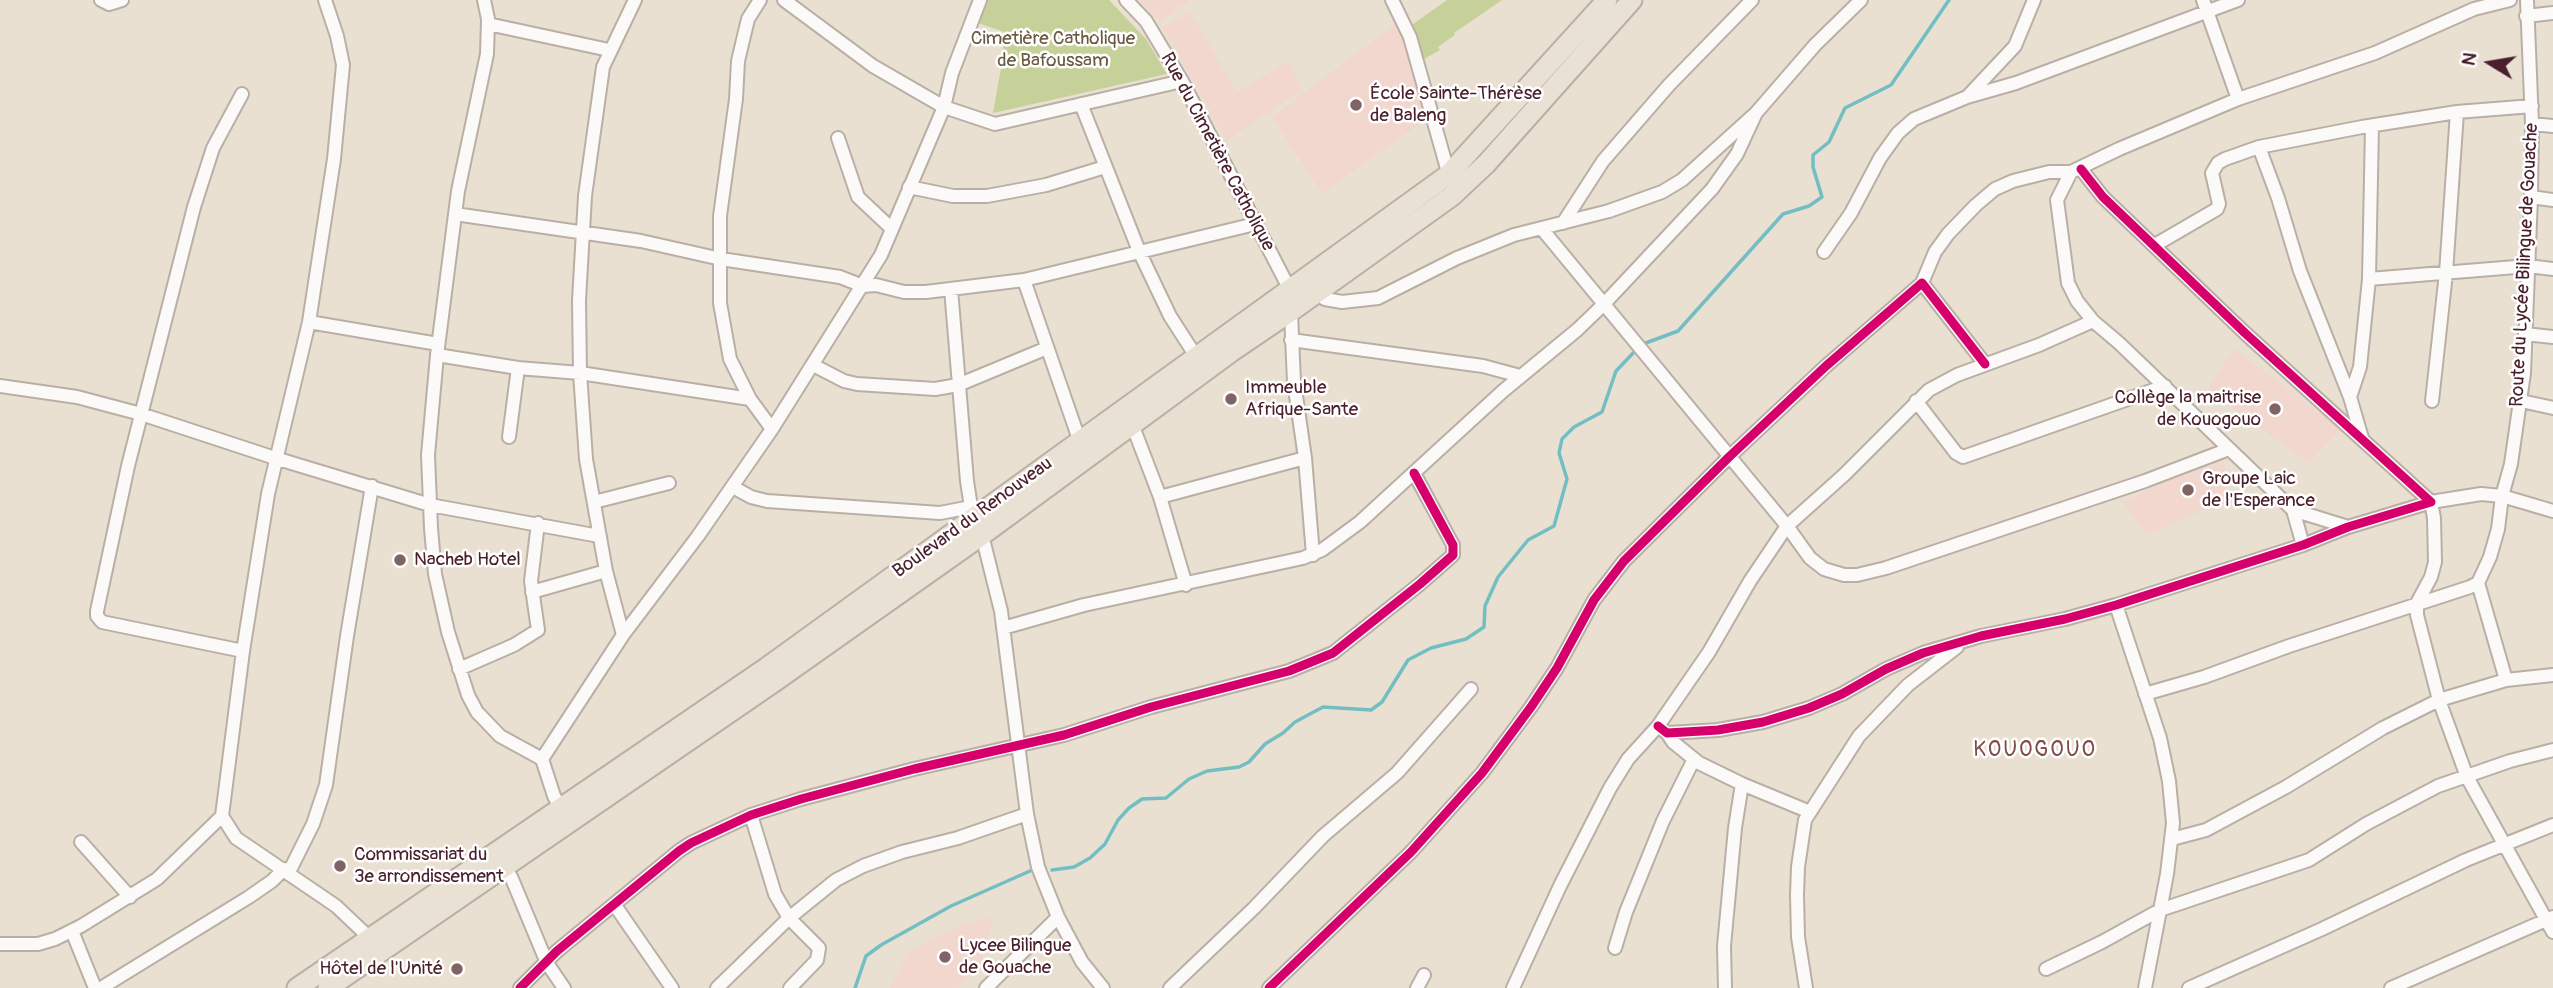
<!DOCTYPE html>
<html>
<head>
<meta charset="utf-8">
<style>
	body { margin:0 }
	#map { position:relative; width:2553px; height:988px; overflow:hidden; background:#e9e0d1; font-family:Pangolin,sans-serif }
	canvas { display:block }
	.north { position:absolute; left:2455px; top:28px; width:70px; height:70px; -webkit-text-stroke:5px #fff; paint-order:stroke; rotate:281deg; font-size:19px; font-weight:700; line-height:28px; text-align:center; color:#4a1f2b }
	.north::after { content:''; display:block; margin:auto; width:24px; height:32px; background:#4a1f2b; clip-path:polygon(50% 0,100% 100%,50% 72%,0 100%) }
</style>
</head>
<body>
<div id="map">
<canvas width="2553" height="988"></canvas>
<div class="north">N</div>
</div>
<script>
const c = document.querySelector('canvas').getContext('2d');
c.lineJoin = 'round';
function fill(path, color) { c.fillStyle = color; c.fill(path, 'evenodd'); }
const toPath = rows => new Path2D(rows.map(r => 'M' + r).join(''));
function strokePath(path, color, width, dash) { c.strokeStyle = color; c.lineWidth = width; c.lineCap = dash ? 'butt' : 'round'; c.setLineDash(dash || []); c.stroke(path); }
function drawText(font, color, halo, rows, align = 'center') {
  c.font = font + ' Pangolin,sans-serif'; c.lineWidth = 5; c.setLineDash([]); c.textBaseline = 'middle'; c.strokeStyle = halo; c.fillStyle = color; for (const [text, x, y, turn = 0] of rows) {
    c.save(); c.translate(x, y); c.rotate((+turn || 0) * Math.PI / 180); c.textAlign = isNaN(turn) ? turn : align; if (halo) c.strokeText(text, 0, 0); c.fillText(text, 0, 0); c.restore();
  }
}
const built = toPath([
	[1139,0,1190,0,1161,21],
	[1190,12,1237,92,1289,61,1302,90,1226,141,1163,27],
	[1399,21,1407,39,1428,118,1322,193,1272,117],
	[2234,349,2341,429,2309,463,2207,390],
	[2224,461,2228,499,2146,535,2123,502,2169,480],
	[993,917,982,963,958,988,889,988,910,951,966,923]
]);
const green = toPath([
	[988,0,1109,0,1146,39,1167,74,993,113,1003,57,1004,32,978,23],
	[1447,0,1502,0,1454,33,1455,35,1438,47,1440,50,1424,59,1413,24]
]);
const stream = toPath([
	[1643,344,1678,331,1783,214,1809,206,1822,197,1813,167,1813,155,1829,142,1845,108,1891,85,1949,0],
	[1052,870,1074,867,1090,858,1105,844,1118,820,1129,808,1142,799,1166,798,1189,779,1207,771,1239,767,1249,762,1265,744,1283,733,1295,722,1323,707,1371,710,1382,702,1408,660,1431,648,1466,639,1484,627,1485,606,1498,577,1528,540,1554,526,1567,479,1559,453,1562,439,1574,427,1602,412,1616,371,1637,349],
	[855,988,866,956,881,945,951,906,1030,871]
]);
const minor = toPath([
	[101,0,109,4,122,0],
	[325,0,337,36,343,65,334,159,309,322,268,494,243,651,222,816,236,838,336,906,373,941],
	[484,0,488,19,487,54,458,191,437,355,428,455,431,528,435,574,448,632,468,695,477,712,500,736,542,759],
	[760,0,748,19,738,61,736,99,720,216,720,303,730,359,750,399,772,429],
	[784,0,873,66,944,107,995,124,1182,81],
	[1126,0,1146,21,1182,81,1290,290,1294,382,1305,458,1313,555],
	[1392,0,1410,37,1450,179],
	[2203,0,2238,99],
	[2527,0,2532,124,2531,197,2524,373,2511,464,2502,496,2481,494,2431,502,2434,518,2435,562,2431,577,2417,603,2417,615,2439,700,2467,777,2553,932],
	[2526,16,2553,13],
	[488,24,609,50],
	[242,94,213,148,194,207,128,466,97,611,97,616,102,622,243,651],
	[1968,96,2015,46,2034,0],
	[1081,104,1139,251,1170,316,1197,358],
	[2532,124,2553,126],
	[838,138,858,197,892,229],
	[2259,147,2278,198,2300,271,2350,397,2362,438],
	[909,187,953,196,987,196,1046,185,1105,167],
	[2531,197,2553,200],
	[455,214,641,241,721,259,840,277,863,286,876,285,904,292,926,292,1024,280,1255,224],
	[1563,223,1603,161,1669,85,1752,0],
	[1542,229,1787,526,1810,558,1824,569,1844,575,1857,575,1886,568,2145,481,2229,449],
	[2155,245,2217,209,2219,204,2212,173,2218,163,2225,159,2259,147,2362,127,2457,112,2532,106],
	[1824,252,1851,213,1880,158,1898,133,1914,119,1967,97,2016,83,2238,0],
	[2369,279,2528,266,2553,269],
	[1024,280,1081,445],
	[1922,283,1935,252,1948,234,1976,205,1995,189,2013,181,2049,172,2071,172],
	[951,289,967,481,971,507,982,535,1001,611,1027,814,1038,867,1058,917,1082,962,1103,988],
	[1313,291,1325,299,1342,302,1378,298,1457,258,1514,235,1609,211,1662,192,1682,180,1756,113,1815,45,1861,0],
	[309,322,438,344],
	[2525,334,2553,337],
	[1291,340,1483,366,1520,376],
	[437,355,518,368],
	[813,365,844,381,857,384,935,389,958,385,1047,348],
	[0,386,77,397,141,414,275,458,430,505,599,536],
	[2350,397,2360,367,2369,279,2372,126],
	[1916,401,1956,453,1963,457,2165,386],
	[2432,401,2446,273,2457,112],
	[2521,401,2553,408],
	[1132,424,1160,497,1186,585],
	[509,437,518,368,580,373,750,399],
	[733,487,751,497,767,501,940,513,971,507],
	[1160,497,1305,458],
	[594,502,669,483],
	[2293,510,2303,545],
	[2348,527,2293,510,2119,343,2093,321,2077,301,2068,283,2057,200,2071,172,2119,149,2238,99,2375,53,2474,9,2510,0],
	[2478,583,2506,680],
	[532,592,606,571],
	[2116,605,2160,738,2169,781,2173,823,2167,874,2145,988],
	[1003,628,1084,605,1303,558,1322,550,1360,522,1503,391,1577,330,1603,305,1712,189,1737,154,1756,113],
	[623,635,606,571,586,459,580,373,579,300,585,196,603,67,635,0],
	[459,669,514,645,538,630,531,581,538,523],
	[2145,694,2204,677,2289,646,2470,587,2478,583,2490,557,2498,529,2502,496,2553,511],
	[1658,726,1667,733,1685,732,1718,730,1763,722,1809,708,1842,694,1886,669,1923,653,1981,636,2065,619,2116,605,2303,545,2348,527,2431,502,2245,333,2103,197,2081,169],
	[1667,733,1673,742,1699,763,1742,784,1810,812],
	[564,814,554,796,542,759,623,635,698,536,772,429,881,255,944,107,952,73,980,0],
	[751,815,775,894,789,918,819,948,817,960,790,988],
	[2172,839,2206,830,2286,787,2383,728,2439,700,2506,680,2553,675],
	[81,842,130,897],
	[503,863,512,879,547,963,564,988],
	[289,872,313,824,326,785,347,636,372,486],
	[614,904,672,988],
	[72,931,95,988],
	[0,944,38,944,55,939,81,926,157,879,222,816],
	[1615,948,1626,912,1663,821,1694,759],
	[2046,969,2102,942,2160,910,2309,860,2366,824,2438,786,2510,761,2553,750],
	[101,988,249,897,272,881,284,869],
	[520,988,557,951,679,851,691,843,751,815,801,799,914,769,1064,735,1151,707,1289,671,1333,653,1420,584,1453,555,1453,545,1414,473],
	[717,988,789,918,836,880,863,866,902,852,958,838,1027,814],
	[986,988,1058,917],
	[1170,988,1254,908,1323,836,1397,773,1471,689],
	[1269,988,1411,852,1482,773,1531,707,1557,668,1594,600,1624,561,1729,457,1826,366,1922,283,1985,364],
	[1417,988,1424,975],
	[1513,988,1560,886,1610,788,1628,759,1658,726,1709,652,1750,581,1787,526,1844,475,1929,390,1957,375,2039,345,2093,321],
	[1725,988,1724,946,1735,828,1742,784],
	[1806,988,1798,937,1797,895,1798,867,1805,820,1859,736,1908,685,1957,647],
	[2189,988,2322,929,2466,860,2553,825],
	[2391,988,2553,917]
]);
const highway = toPath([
	[297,988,766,668,1448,175,1607,0],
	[328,988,774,682,982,535,1231,352,1290,312,1452,196,1486,164,1632,0]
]);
const cycleway = toPath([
	[1658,726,1667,733,1685,732,1718,730,1763,722,1809,708,1842,694,1886,669,1923,653,1981,636,2065,619,2116,605,2303,545,2348,527,2431,502,2245,333,2103,197,2081,169],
	[520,988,557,951,679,851,691,843,751,815,801,799,914,769,1064,735,1151,707,1289,671,1333,653,1420,584,1453,555,1453,545,1414,473],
	[1269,988,1411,852,1482,773,1531,707,1557,668,1594,600,1624,561,1729,457,1826,366,1922,283,1985,364]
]);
const markers = [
	[1356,105,7,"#826365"],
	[1231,399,7,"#826365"],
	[2275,409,7,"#826365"],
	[2188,490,7,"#826365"],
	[400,560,7,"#826365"],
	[340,866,7,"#826365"],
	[945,957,7,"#826365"],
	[457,969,7,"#826365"]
];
const parkNames = [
	["Cimetière Catholique",1053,39],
	["de Bafoussam",1053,61]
];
const poiNames = [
	["École Sainte-Thérèse",1370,94],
	["de Baleng",1370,116],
	["Immeuble",1245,388],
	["Afrique-Sante",1245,410],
	["Collège la maitrise",2261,398,"right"],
	["de Kouogouo",2261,420,"right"],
	["Groupe Laic",2202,479],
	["de l'Esperance",2202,501],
	["Nacheb Hotel",414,560],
	["Commissariat du",354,855],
	["3e arrondissement",354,877],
	["Lycee Bilingue",959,946],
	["de Gouache",959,968],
	["Hôtel de l'Unité",443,969,"right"]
];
const streetNames = [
	["Rue du Cimetière Catholique",1217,152,62],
	["Route du Lycée Bilingue de Gouache",2525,265,-87],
	["Boulevard du Renouveau",973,518,-36]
];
const neighbourhoodNames = [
	["KOUOGOUO",2035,751]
];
fill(built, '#f1d7cd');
fill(green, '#c6d199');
strokePath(stream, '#73bec3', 3.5);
strokePath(minor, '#b9afa7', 16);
strokePath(highway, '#b9afa7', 23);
strokePath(minor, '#fcfaf8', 12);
strokePath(highway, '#e8e1d4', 19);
strokePath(cycleway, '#d6006c', 9);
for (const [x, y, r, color] of markers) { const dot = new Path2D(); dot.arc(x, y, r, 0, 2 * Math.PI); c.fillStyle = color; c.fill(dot); strokePath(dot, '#fff', 2.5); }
drawText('19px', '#6b5941', '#fff', parkNames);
drawText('19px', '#4a1f2b', '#fff', poiNames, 'left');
drawText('19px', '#4a1f2b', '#fff', streetNames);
c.letterSpacing = '2px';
drawText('21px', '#804b4d', '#fff', neighbourhoodNames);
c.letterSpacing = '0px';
</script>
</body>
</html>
